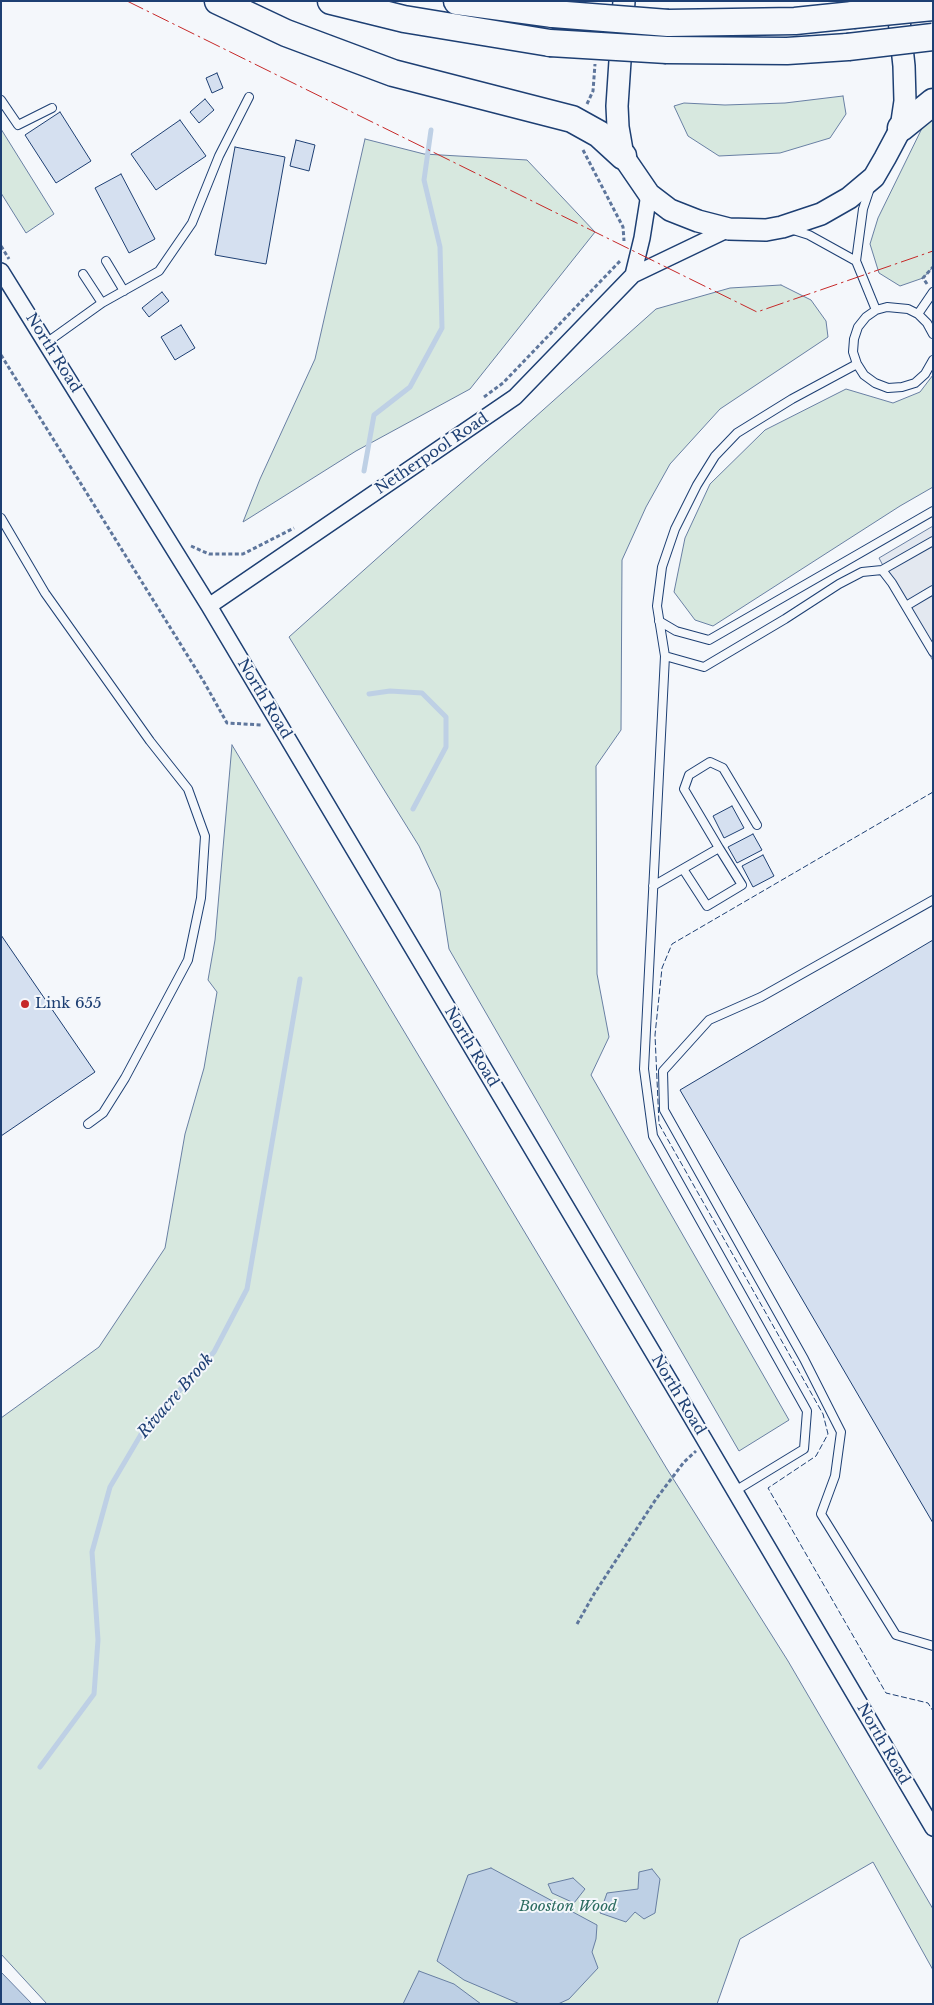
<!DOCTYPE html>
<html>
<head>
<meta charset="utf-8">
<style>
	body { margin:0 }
	#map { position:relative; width:934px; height:2005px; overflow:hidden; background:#f4f7fb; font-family:"Libre Baskerville",serif }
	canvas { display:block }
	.frame { position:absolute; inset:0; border:2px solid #1d3f73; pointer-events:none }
</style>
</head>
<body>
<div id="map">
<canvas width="934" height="2005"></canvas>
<div class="frame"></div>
</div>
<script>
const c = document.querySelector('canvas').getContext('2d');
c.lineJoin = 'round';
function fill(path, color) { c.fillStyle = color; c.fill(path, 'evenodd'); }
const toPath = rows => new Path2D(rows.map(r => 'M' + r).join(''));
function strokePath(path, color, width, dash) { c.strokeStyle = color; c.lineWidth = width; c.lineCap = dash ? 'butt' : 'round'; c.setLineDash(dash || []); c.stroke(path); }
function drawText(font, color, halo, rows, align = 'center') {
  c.font = font + ' "Libre Baskerville",serif'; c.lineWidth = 4; c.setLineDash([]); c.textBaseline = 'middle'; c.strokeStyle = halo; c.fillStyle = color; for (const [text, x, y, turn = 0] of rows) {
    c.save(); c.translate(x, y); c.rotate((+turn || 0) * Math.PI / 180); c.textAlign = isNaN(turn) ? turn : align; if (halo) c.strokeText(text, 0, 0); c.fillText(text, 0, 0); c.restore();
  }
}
const green = toPath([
	[843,96,846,114,830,138,780,153,719,156,688,136,674,106,684,103,725,105,785,103,843,96],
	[933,117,933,267,923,278,900,286,879,273,870,244,878,218,927,118,933,117],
	[1,129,54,214,26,233,1,193,1,129],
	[365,139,424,154,527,160,595,232,470,389,356,451,243,522,260,479,315,359,365,139],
	[781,285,811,300,826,321,828,337,720,409,670,464,646,507,622,560,621,730,596,766,597,974,609,1037,591,1075,789,1420,739,1451,449,949,440,891,419,846,289,637,656,309,730,288,781,285],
	[933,375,933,487,900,506,713,626,695,620,674,592,685,538,710,484,765,430,846,389,893,403,920,392,933,375],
	[232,745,667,1469,788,1661,933,1909,933,1970,873,1862,740,1939,717,2004,47,2004,1,1954,1,1418,99,1347,165,1248,185,1134,204,1068,217,992,208,980,215,940,232,745]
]);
const parking = toPath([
	[933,526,933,661,879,558,933,526]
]);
const water = toPath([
	[491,1868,597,1925,596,1939,592,1952,598,1968,569,1999,558,2004,520,2004,464,1980,437,1961,468,1875,491,1868],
	[652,1869,660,1879,655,1913,644,1919,635,1912,626,1922,600,1913,607,1893,638,1889,639,1872,652,1869],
	[573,1878,585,1889,574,1903,552,1893,548,1884,573,1878],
	[419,1971,454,1984,481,2004,403,2004,419,1971],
	[1,1972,32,2004,1,2004,1,1972]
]);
const stream = toPath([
	[364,471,374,415,410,387,442,328,440,247,424,180,431,130],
	[369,694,390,691,422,693,446,717,446,747,413,809],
	[40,1767,94,1694,98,1640,92,1552,110,1487,143,1431,214,1352,247,1289,300,979]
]);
const building = toPath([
	[217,73,223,88,212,93,206,78,217,73],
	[205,99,214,110,199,123,190,112,205,99],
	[60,112,91,161,56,183,25,135,60,112],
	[180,120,206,156,156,190,131,154,180,120],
	[296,140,315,145,309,171,290,166,296,140],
	[235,147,285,157,266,264,215,255,235,147],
	[121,174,155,239,129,253,95,188,121,174],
	[162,292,169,301,149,317,142,308,162,292],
	[181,325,195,348,175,360,161,337,181,325],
	[732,806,744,828,724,838,713,816,732,806],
	[753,834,762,850,737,863,728,847,753,834],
	[763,855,774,876,753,887,742,866,763,855],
	[1,935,95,1072,1,1136,1,935],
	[933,940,933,1523,680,1090,933,940]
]);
const path = toPath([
	[587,104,593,91,595,64],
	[583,150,623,227,624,241],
	[1,246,9,259],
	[927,284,923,278,933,267],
	[1,355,204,682,227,723,262,725],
	[484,397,503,383,621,260],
	[191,546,209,554,243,554,294,528],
	[577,1624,594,1594,656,1499,684,1462,696,1451]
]);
const service = toPath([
	[1,100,18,125,52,108],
	[870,188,863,209,856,261,876,310],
	[790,229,809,235,856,261],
	[106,261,124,291],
	[83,274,102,303],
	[918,314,933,292],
	[933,334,927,323,918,314,908,309,887,307,876,310,866,317,858,327,854,339,853,352,857,364,864,375,875,383,888,388,902,387,915,383,925,374,933,360],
	[46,343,102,303,159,271,192,223,219,156,249,97],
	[857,364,792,399,737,433,715,456,697,485,675,529,662,567,657,606,665,656,704,667,785,619,839,584,862,572,882,570,892,583,933,652],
	[1,518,45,593,150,741,188,789,205,836,201,898,188,960,125,1078,103,1113,88,1124],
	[882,570,933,541],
	[906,606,933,590],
	[659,621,676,631,709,640,933,511],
	[665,656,644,1069,653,1136,807,1411,804,1449,735,1491],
	[683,869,707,906,742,885,719,848],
	[653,886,719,848,684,789,689,775,710,762,723,768,757,825],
	[933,900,761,997,709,1020,663,1071,664,1110,804,1359,841,1432,835,1476,821,1514,896,1635,933,1646]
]);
const minor = toPath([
	[1,271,209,606,680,1398,933,1828],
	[633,275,642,238,649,194],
	[209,606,515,397,633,275,729,229]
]);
const secondary = toPath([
	[624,1,617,106,618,127,623,156,649,194,670,210,698,221,729,229,766,230,782,227,821,214,849,198,874,177,885,158,901,128,905,101,904,66,897,1]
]);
const motorway = toPath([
	[218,1,286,33,393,73,572,119,599,134,623,156],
	[331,1,404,19,550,43],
	[457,1,553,14],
	[668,23,795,21,853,15],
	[667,50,787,51,848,47],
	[901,128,933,102]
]);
const motorwayBridge = toPath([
	[553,14,668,23],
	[853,15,933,7],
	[550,43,667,50],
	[848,47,933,37]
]);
const fence = toPath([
	[933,792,672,944,662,968,655,1035,659,1124,823,1414,828,1434,816,1456,768,1488,886,1693,928,1703,933,1711]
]);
const power = toPath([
	[127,1,757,312,933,251]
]);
const markers = [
	[25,1004,5,"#c62828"]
];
const streetNames = [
	["North Road",53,353,58],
	["Netherpool Road",432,454,-34],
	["North Road",264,699,59],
	["North Road",471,1047,59],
	["North Road",678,1395,59],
	["North Road",883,1744,60]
];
const poiNames = [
	["Link 655",35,1004]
];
const parkNames = [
	["Booston Wood",568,1907]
];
const waterNames = [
	["Rivacre Brook",176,1396,-49]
];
fill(green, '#d7e8df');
strokePath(green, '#687fa3', 1);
fill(parking, '#e3e8f0');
strokePath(parking, '#687fa3', 1);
fill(water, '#bed0e5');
strokePath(water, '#687fa3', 1);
strokePath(stream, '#bed0e5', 5);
fill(building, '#d5e0f0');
strokePath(building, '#1d3f73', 1);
strokePath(service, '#1d3f73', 10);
strokePath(minor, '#1d3f73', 18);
strokePath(secondary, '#1d3f73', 24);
strokePath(motorway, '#1d3f73', 29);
strokePath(path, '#5e769c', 3, [4, 2.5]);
strokePath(service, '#f4f7fb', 8);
strokePath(minor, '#f4f7fb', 15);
strokePath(secondary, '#f4f7fb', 21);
strokePath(motorway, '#f4f7fb', 26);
strokePath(motorwayBridge, '#1d3f73', 29, []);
strokePath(motorwayBridge, '#f4f7fb', 26);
strokePath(fence, '#1d3f73', 1, [6, 2.5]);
strokePath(power, '#c62828', 1, [18, 4, 2.5, 4]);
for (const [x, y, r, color] of markers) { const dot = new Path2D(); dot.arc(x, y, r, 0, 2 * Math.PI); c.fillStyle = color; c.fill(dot); strokePath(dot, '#f4f7fb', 2); }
drawText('15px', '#1d3f73', '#f4f7fb', streetNames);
drawText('15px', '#1d3f73', '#f4f7fb', poiNames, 'left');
drawText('italic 15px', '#2c6c60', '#f4f7fb', parkNames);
drawText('italic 16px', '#1d3f73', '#f4f7fb', waterNames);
</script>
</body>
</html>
